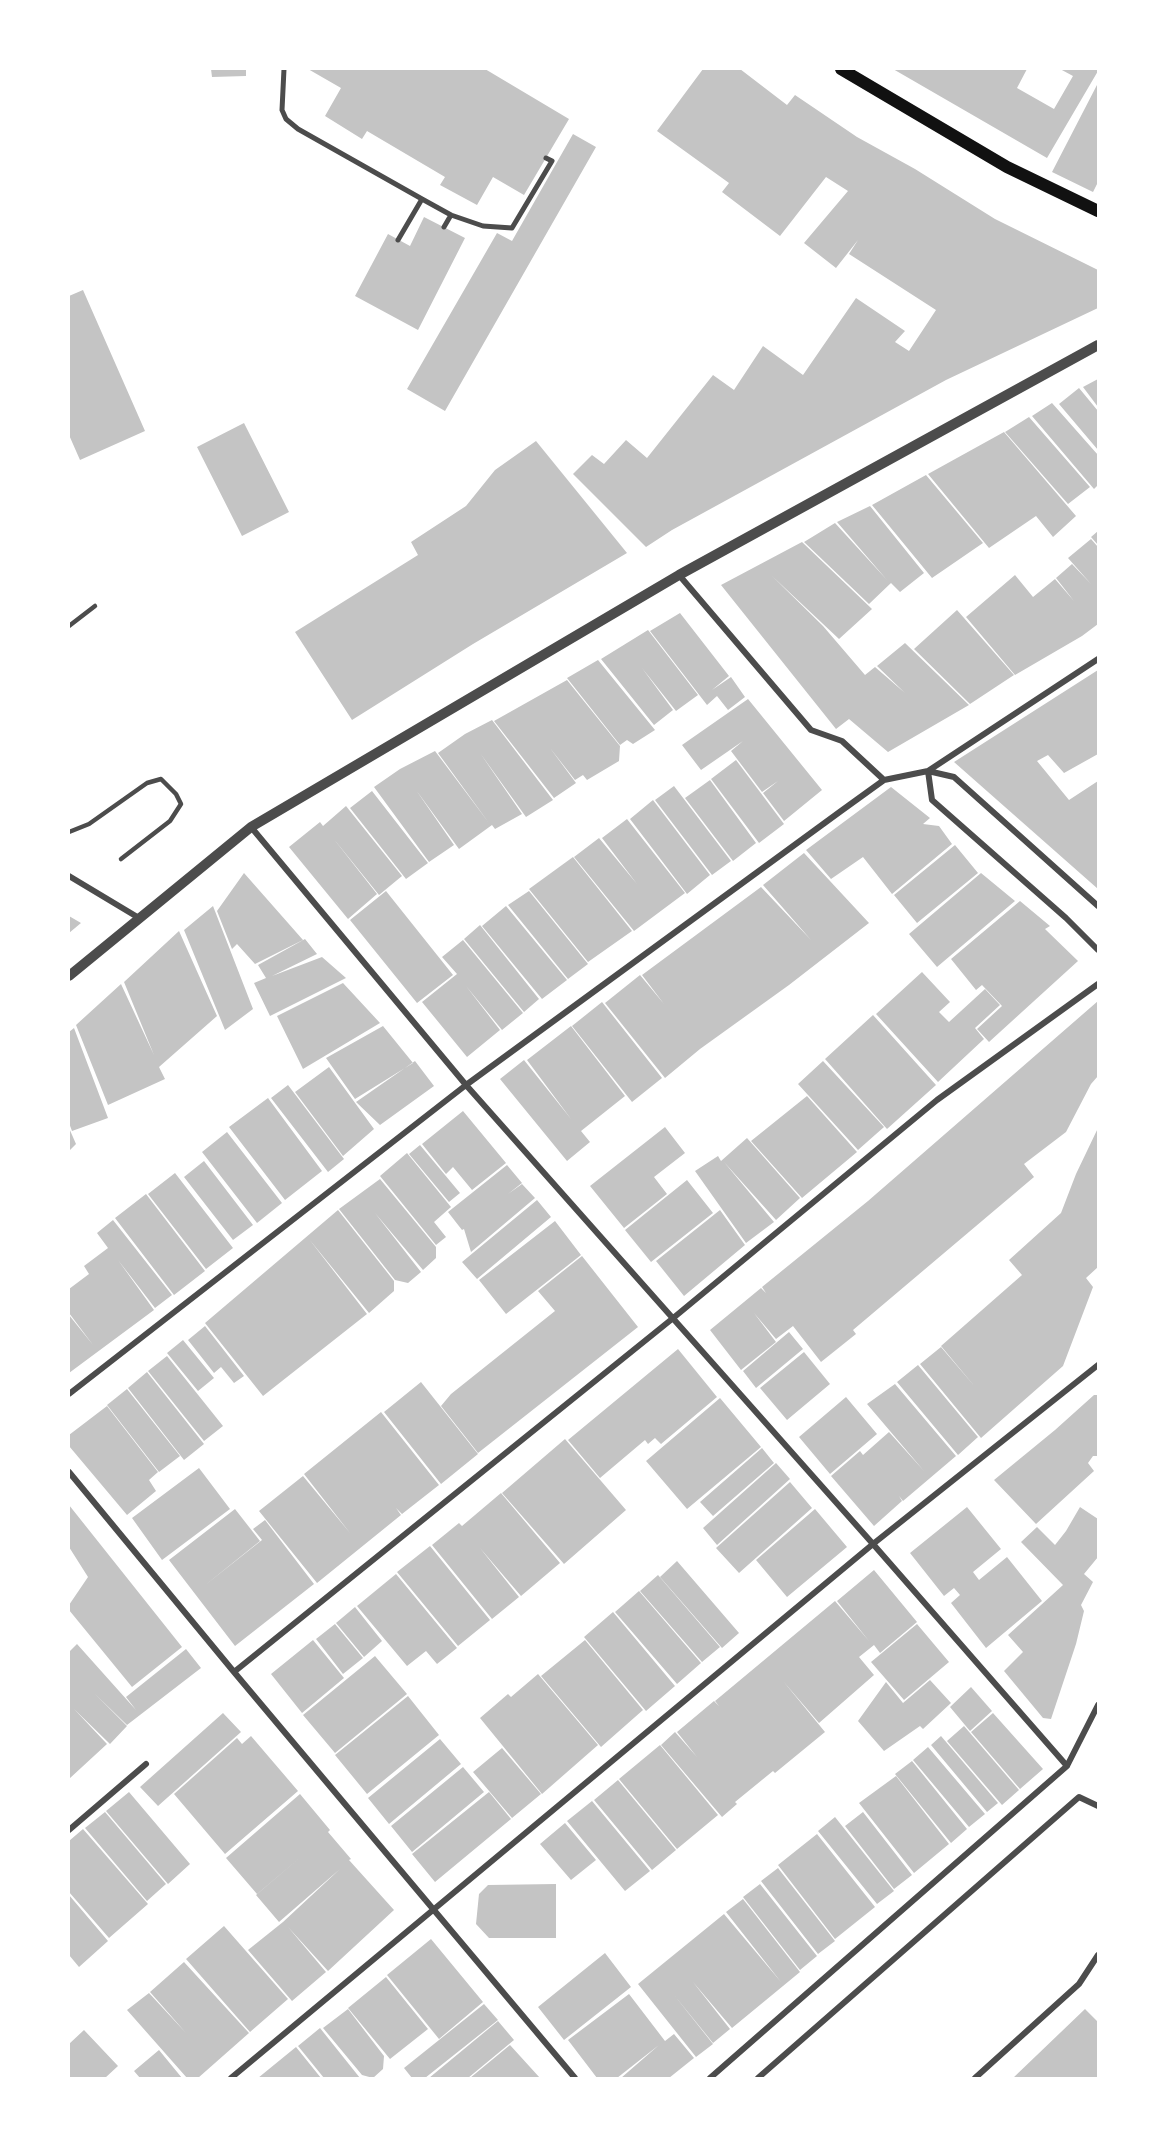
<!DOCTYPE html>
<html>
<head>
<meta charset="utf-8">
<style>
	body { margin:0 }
	#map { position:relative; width:1167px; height:2147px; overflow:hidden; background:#fff; font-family:"Asap Condensed",sans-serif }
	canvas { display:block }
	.frame { position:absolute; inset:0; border:70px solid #fff; pointer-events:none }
</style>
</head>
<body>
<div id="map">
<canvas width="1167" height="2147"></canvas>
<div class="frame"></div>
</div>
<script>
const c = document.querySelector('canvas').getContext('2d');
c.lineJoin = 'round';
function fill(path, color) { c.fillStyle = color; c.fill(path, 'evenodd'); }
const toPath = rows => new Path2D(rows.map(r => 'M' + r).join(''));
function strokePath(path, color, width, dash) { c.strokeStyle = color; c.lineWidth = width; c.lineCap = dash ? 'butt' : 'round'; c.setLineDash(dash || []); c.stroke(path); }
const building = toPath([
	[211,69,246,69,246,76,212,77],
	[308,69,485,69,569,119,524,195,493,177,477,205,440,185,445,177,367,131,362,139,325,116,341,88],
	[703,69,740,69,787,105,795,95,857,137,915,169,995,219,1098,270,1098,308,946,380,672,530,646,547,573,474,592,455,604,464,626,440,647,458,713,375,734,390,763,346,803,375,856,298,905,331,895,342,909,351,936,310,849,254,858,240,836,268,804,243,848,191,826,177,780,236,722,192,729,183,657,131],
	[893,69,1027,69,1017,88,1054,109,1073,76,1060,69,1098,69,1098,71,1047,158],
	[1098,83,1098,182,1093,192,1052,172],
	[573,134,596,147,445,411,407,389,497,233,512,241],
	[424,217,465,238,418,330,355,296,388,234,410,246],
	[83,290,145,431,80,460,69,435,69,296],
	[1098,379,1098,407,1083,387],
	[1079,388,1098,411,1098,450,1059,404],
	[1052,403,1098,455,1098,485,1094,489,1032,416],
	[1029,417,1090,487,1068,504,1005,432],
	[244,423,289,512,242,536,197,447],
	[1004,432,1076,516,1053,537,1036,516,989,548,928,474],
	[536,441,627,553,473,644,352,720,295,632,418,555,411,542,466,506,495,470],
	[926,475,983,543,932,578,872,505],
	[870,506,924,573,900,592,891,583,869,604,804,542,835,523,887,580,837,522],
	[1098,531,1098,545,1091,537],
	[1091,539,1098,547,1098,624,1082,636,1015,675,966,617,1015,575,1033,597,1055,579,1074,601,1056,578,1072,564,1091,584,1068,558],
	[802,542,872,609,839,639,771,575,823,626,865,675,875,667,905,693,877,666,905,643,969,705,888,752,849,719,836,729,721,585],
	[957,610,1014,675,970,704,914,649],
	[680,613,729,676,712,690,731,677,745,697,728,710,717,696,707,705,650,631],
	[648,630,698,695,676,711,642,668,673,710,654,725,601,659],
	[598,660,655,730,633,744,627,740,620,745,567,678],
	[1098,670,1098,754,1064,773,1048,755,1037,761,1069,800,1098,781,1098,889,954,762],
	[567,680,620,746,619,761,587,780,583,775,575,780,550,748,576,783,554,798,494,721],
	[748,699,822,790,784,821,763,793,778,781,762,792,731,751,743,741,701,770,682,745],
	[492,720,553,800,526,817,480,753,522,814,495,829,492,825,459,849,416,790,454,845,429,862,374,787,400,769,435,751,489,823,438,753,465,734],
	[736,760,784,824,759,843,711,779],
	[710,780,756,843,733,861,685,798],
	[674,786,731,861,712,875,655,800],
	[891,787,930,818,923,824,939,826,952,844,892,894,863,857,831,879,806,850],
	[372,791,428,863,406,879,350,808],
	[653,800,710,875,687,894,630,819],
	[346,806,402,876,379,895,333,838,377,894,348,919,289,847,320,822,323,826],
	[627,819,685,893,634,931,574,857,599,838,637,884,602,838],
	[955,845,978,873,917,923,894,895],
	[804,853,869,923,789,985,700,1049,665,1078,605,1003,640,975,664,1004,642,975,761,887,811,940,763,885],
	[573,857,632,931,588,962,529,889],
	[244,873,303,940,255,964,237,944,232,949,217,911],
	[981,873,1015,901,937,967,909,934],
	[386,891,453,975,417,1003,350,920],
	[529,891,588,964,568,979,508,905],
	[1020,901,1050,926,1045,929,1078,961,989,1042,977,1029,1002,1006,982,985,976,990,951,959],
	[213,906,253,1009,225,1030,184,930],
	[506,906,567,980,542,999,482,926],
	[69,916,81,923,69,933],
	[480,925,539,999,524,1012,464,939],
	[179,931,217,1016,159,1067,165,1079,108,1105,76,1025,121,984,154,1055,124,982],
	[305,939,317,954,272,976,322,957,346,978,270,1016,254,983,266,978,258,965],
	[463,940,523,1013,502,1030,466,986,500,1030,467,1057,422,1002,457,974,442,957],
	[922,972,950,1002,939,1012,949,1022,985,989,1000,1005,975,1028,984,1039,938,1082,876,1014],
	[343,983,380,1023,303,1069,277,1016],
	[1098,1001,1098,1076,1091,1084,1066,1132,1024,1164,1034,1177,853,1330,856,1334,821,1362,793,1326,776,1339,754,1313,776,1342,741,1370,710,1330,761,1288,766,1293,762,1287,868,1201],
	[602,1002,662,1078,632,1102,572,1026],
	[873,1015,936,1085,887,1129,825,1059],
	[383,1026,413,1063,355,1099,326,1058],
	[571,1026,625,1096,581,1131,590,1142,567,1161,500,1079,524,1060,571,1119,527,1060],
	[74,1028,108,1118,72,1131,69,1123,69,1032],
	[415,1061,434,1086,380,1125,356,1102],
	[823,1061,884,1127,858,1150,798,1084],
	[329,1067,374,1129,343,1156,295,1092],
	[288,1085,344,1159,328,1172,271,1098],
	[807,1096,857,1152,802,1198,751,1141],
	[268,1098,322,1171,285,1200,229,1127],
	[463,1111,506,1163,472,1190,453,1167,446,1174,422,1144],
	[665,1127,685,1153,654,1177,667,1194,624,1228,590,1186],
	[69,1128,76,1144,69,1151],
	[1098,1128,1098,1267,1086,1278,1093,1287,1063,1366,981,1438,920,1364,941,1347,976,1388,941,1346,1022,1275,1009,1260,1061,1213,1076,1174],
	[227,1132,282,1203,257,1223,202,1152],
	[747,1138,800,1198,776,1220,724,1162,774,1222,746,1243,695,1171,718,1156,721,1161],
	[420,1145,460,1193,449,1202,409,1154],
	[407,1153,451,1207,434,1222,446,1237,436,1245,380,1176],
	[204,1161,253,1225,233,1240,184,1177],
	[507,1165,522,1183,508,1194,522,1184,535,1198,471,1252,464,1229,462,1230,448,1212],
	[175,1173,233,1248,206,1269,148,1194],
	[380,1179,436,1247,436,1258,423,1270,375,1213,421,1272,408,1283,395,1280,339,1209],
	[687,1180,713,1213,651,1262,625,1230],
	[146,1194,205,1271,174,1295,115,1218],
	[537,1200,551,1217,477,1279,462,1262],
	[338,1210,394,1281,394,1291,369,1313,309,1239,367,1314,263,1396,205,1323],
	[720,1210,745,1245,684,1296,656,1261],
	[113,1220,172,1295,155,1308,118,1260,154,1310,69,1373,69,1315,93,1345,69,1313,69,1289,89,1274,84,1266,108,1248,97,1233],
	[555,1221,581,1255,506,1314,479,1280],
	[582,1256,638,1327,478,1453,441,1406,451,1394,555,1311,538,1291],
	[205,1326,244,1376,234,1383,221,1367,214,1373,188,1340],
	[789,1332,803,1349,756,1388,743,1371],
	[183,1340,214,1378,198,1391,167,1353],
	[678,1349,717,1397,661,1444,655,1438,648,1444,645,1440,600,1478,568,1440],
	[804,1352,830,1384,787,1420,760,1388],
	[167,1356,223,1426,204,1441,148,1371],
	[918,1365,978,1437,958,1455,897,1382],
	[147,1372,204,1444,184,1460,128,1388],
	[421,1382,478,1454,441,1484,384,1412],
	[895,1384,956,1456,903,1501,899,1496,902,1501,874,1526,831,1476,860,1451,863,1455,889,1432,924,1471,867,1404],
	[127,1389,180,1456,159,1472,107,1405],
	[1094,1395,1098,1395,1098,1456,1093,1456,1088,1463,1094,1471,1036,1524,994,1480,1055,1430],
	[846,1397,877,1434,830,1474,799,1437],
	[720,1398,761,1447,687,1509,646,1461],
	[107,1406,158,1472,149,1480,156,1491,127,1515,69,1446,69,1435],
	[381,1412,439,1485,402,1514,396,1508,401,1515,317,1583,259,1511,303,1476,350,1533,304,1474],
	[565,1439,626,1510,564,1564,502,1493],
	[762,1448,774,1463,713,1516,700,1502],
	[776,1463,790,1479,717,1545,703,1528],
	[199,1468,230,1509,162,1560,132,1518],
	[790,1482,812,1508,739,1573,716,1548],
	[501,1493,560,1563,521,1596,480,1548,519,1597,492,1619,432,1545,459,1523,462,1526],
	[69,1505,182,1647,132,1687,69,1610,69,1605,88,1577,69,1547],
	[967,1507,1001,1549,973,1572,979,1580,1007,1557,1042,1601,986,1648,951,1603,960,1595,954,1588,944,1596,910,1553],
	[1080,1507,1098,1519,1098,1557,1084,1574,1093,1582,1081,1605,1084,1611,1076,1644,1051,1719,1043,1718,1004,1671,1023,1652,1008,1635,1063,1585,1021,1542,1037,1527,1055,1545,1066,1531],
	[235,1509,260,1541,204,1586,262,1540,253,1529,265,1520,314,1584,235,1646,169,1560],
	[815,1509,847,1547,787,1597,756,1560],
	[430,1546,490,1620,458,1646,397,1572],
	[677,1561,739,1633,722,1648,660,1577],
	[874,1570,917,1622,880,1653,874,1645,859,1657,874,1675,819,1723,783,1681,825,1732,775,1773,773,1771,735,1802,737,1804,722,1817,661,1745,675,1732,697,1757,677,1732,714,1701,719,1706,715,1701,835,1601,869,1641,837,1601],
	[396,1574,457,1648,437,1664,426,1651,407,1666,357,1606],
	[658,1575,720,1647,702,1662,640,1591],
	[639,1591,701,1663,677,1684,615,1612],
	[355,1607,382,1641,364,1657,336,1623],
	[613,1612,675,1686,646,1711,584,1637],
	[335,1624,363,1658,343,1674,316,1639],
	[917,1624,949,1662,904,1700,871,1662],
	[313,1640,344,1678,302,1713,271,1674],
	[585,1640,643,1710,601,1747,541,1676],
	[77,1644,136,1710,126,1697,186,1649,201,1668,127,1725,94,1693,127,1726,110,1744,74,1709,107,1744,69,1779,69,1652],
	[375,1656,407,1694,335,1753,303,1715],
	[538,1674,598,1745,542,1794,480,1718,508,1694,511,1697],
	[930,1680,951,1703,923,1729,920,1726,884,1751,858,1721,886,1682,903,1703],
	[971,1687,992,1711,970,1731,950,1707],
	[408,1696,439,1735,367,1794,335,1755],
	[223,1713,241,1732,158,1806,140,1787],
	[993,1713,1043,1769,1020,1789,971,1732],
	[964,1726,1019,1790,1002,1805,947,1741],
	[251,1736,298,1791,225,1854,174,1794,237,1738,242,1744],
	[941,1736,998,1803,987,1812,931,1745],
	[440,1739,461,1764,389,1824,368,1798],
	[660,1745,718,1815,677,1849,619,1779],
	[928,1747,985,1814,969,1827,913,1760],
	[502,1748,541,1794,512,1818,473,1772],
	[912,1761,967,1829,951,1843,895,1774],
	[463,1767,484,1792,412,1852,391,1826],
	[896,1776,949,1844,914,1873,859,1803],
	[618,1780,676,1850,652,1870,594,1800],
	[129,1792,190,1864,168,1884,106,1811],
	[489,1792,511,1819,435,1882,412,1854],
	[300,1794,330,1830,328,1832,351,1859,349,1860,394,1910,328,1971,288,1927,326,1972,292,2001,248,1950,283,1922,340,1869,279,1922,256,1895,309,1850,257,1894,226,1858],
	[592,1801,650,1871,625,1891,567,1821],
	[105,1812,166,1884,147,1901,85,1828],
	[863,1812,912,1875,894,1889,845,1826],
	[835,1817,894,1891,877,1904,818,1831],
	[565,1823,596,1860,571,1880,540,1844],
	[83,1829,148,1904,109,1938,69,1892,69,1841],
	[817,1834,875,1907,835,1939,778,1865],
	[778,1868,835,1941,818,1954,761,1881],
	[556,1884,556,1938,489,1938,476,1924,479,1894,488,1885],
	[760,1884,817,1956,800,1970,743,1897],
	[69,1895,108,1941,79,1967,69,1955],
	[743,1899,800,1972,732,2028,693,1982,730,2029,713,2043,674,1995,713,2044,696,2057,638,1984,724,1914,781,1982,726,1912],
	[224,1926,288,1999,250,2032,186,1959],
	[431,1939,483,2002,439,2039,387,1975],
	[605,1953,631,1987,564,2040,538,2007],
	[184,1962,249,2033,198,2078,187,2078,127,2010,149,1993,186,2033,150,1992],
	[386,1977,428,2029,390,2059,348,2008],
	[629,1994,665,2041,674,2034,694,2058,669,2078,621,2078,659,2045,617,2078,597,2078,568,2040],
	[484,2004,498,2020,425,2078,412,2078,404,2068],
	[348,2009,384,2056,383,2069,373,2078,362,2075,323,2028],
	[1085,2009,1098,2022,1098,2078,1013,2078],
	[498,2021,514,2040,468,2078,429,2078],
	[320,2028,360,2078,324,2078,298,2046],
	[84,2030,118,2066,105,2078,69,2078,69,2044],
	[510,2045,540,2078,470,2078],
	[296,2047,321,2078,258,2078],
	[159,2050,182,2078,140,2078,134,2071]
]);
const service = toPath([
	[69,626,95,606],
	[69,832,89,824,147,783,161,779,176,794,181,804,170,821,121,859]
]);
const pedestrian = toPath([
	[284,69,282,110,286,119,298,129,422,199],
	[444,227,451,215],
	[398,240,422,199,451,215,483,226,512,228,552,161,546,158]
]);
const minor = toPath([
	[679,575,811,730,842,741,884,780],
	[251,827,466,1085,873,1544,1067,1766],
	[69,876,139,918],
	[1098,906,954,777,928,771,932,800,1066,918,1098,950],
	[69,1394,466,1085,841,811,884,780,928,771,1098,659],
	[69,1472,234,1672,575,2078],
	[234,1672,672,1319,937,1100,1098,984],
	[69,1830,146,1764],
	[231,2078,873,1544,1098,1365],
	[710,2078,1067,1766,1098,1705],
	[758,2078,1079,1797,1098,1806],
	[975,2078,1079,1984,1098,1955]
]);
const tertiary = toPath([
	[69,976,251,827,679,575,1098,345]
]);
const secondary = toPath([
	[841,69,1007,167,1098,211]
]);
fill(building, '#c4c4c4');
strokePath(service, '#4c4c4c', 4.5);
strokePath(pedestrian, '#4c4c4c', 5);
strokePath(minor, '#4c4c4c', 6);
strokePath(tertiary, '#4c4c4c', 10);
strokePath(secondary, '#111', 12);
</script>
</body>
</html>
